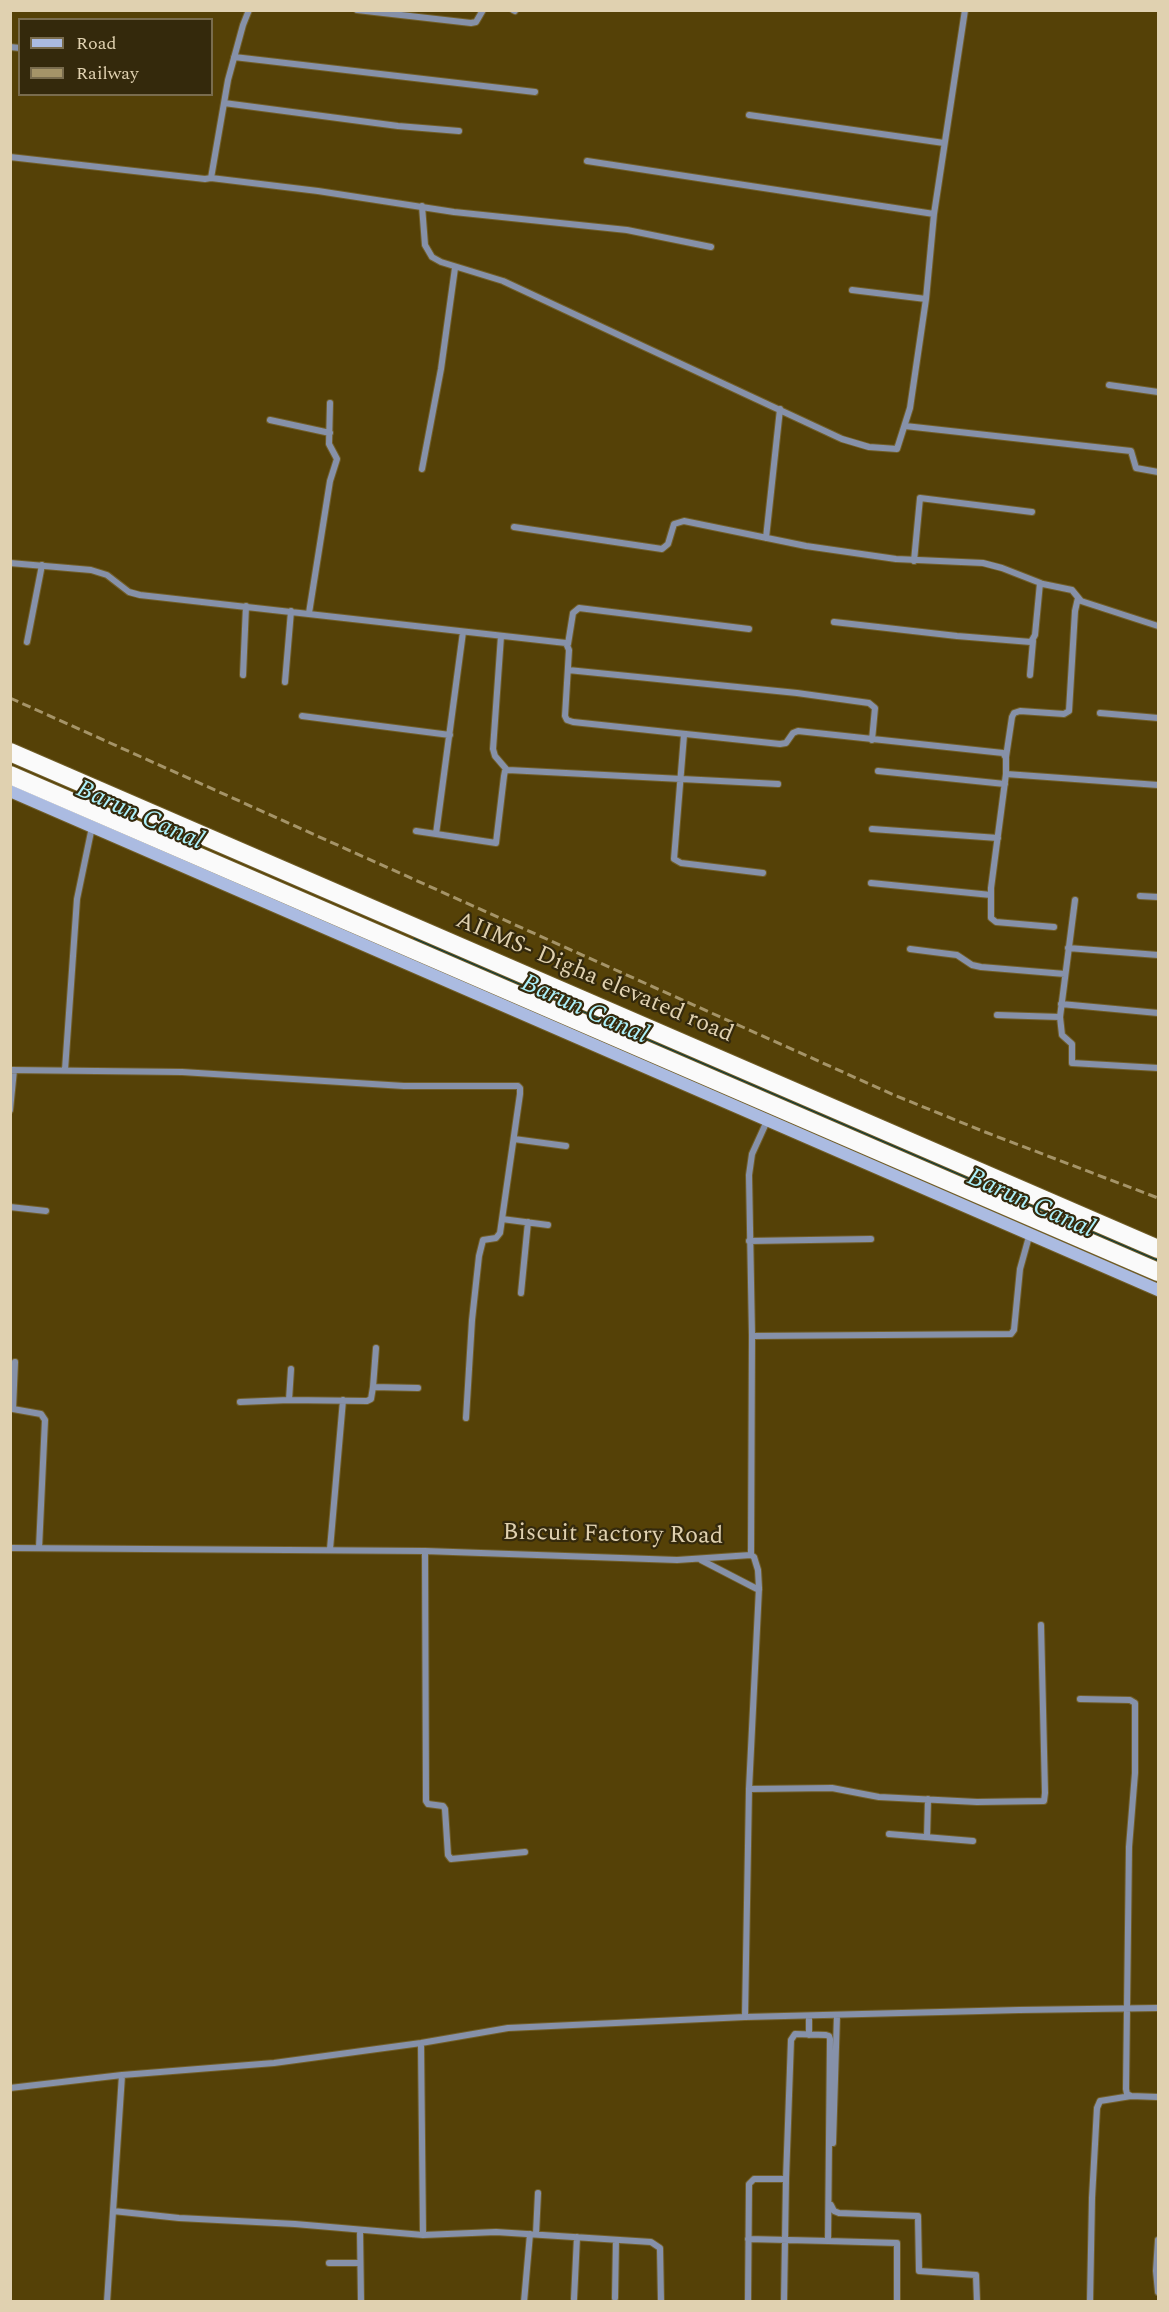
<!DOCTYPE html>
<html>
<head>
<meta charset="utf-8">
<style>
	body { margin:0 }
	#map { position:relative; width:1169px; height:2312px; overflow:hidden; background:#554107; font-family:Spectral,serif }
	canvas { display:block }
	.frame { position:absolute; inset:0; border:12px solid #e0d1b0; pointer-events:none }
	.legend { position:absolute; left:18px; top:18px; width:195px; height:78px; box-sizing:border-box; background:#34290c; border:2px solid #796c4e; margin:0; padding:8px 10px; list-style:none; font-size:18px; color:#e0d1b0 }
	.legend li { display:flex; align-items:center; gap:12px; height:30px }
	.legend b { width:30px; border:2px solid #796c4e }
</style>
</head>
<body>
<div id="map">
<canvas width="1169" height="2312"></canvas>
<div class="frame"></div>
<ul class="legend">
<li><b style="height:8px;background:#abbbe1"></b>Road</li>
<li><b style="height:8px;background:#a59468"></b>Railway</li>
</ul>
</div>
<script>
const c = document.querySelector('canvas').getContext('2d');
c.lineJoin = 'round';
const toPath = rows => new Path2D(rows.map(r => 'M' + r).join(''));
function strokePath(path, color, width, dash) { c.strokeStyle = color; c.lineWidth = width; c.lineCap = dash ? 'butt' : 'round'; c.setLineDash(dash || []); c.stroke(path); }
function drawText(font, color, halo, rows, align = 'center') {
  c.font = font + ' Spectral,serif'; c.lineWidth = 4.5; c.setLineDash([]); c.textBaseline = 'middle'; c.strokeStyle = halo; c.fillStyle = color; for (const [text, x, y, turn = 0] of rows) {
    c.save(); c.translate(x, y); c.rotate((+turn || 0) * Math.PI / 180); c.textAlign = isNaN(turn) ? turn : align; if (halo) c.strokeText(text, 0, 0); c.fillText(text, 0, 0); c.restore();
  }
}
const canal = toPath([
	[418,938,1158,1261]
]);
const street = toPath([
	[357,10,471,23,476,22,483,10],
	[513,10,515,11],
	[10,47,20,48],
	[234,57,535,92],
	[224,103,398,126,459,131],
	[749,115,944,143],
	[10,157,205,179,211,178,228,80,243,25,249,10],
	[211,178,318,191,454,212,627,230,711,247],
	[422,206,425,245,432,257,441,262,503,281,842,439,869,447,897,449,910,408,926,299,934,214,587,161],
	[934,214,965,10],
	[852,290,926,299],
	[1109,385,1158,392],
	[270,420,330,433],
	[905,426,1131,451,1136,468,1158,472],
	[422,469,441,369,455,268],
	[514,527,662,549,668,544,674,524,684,521,806,546,896,559,983,563,1002,568,1043,584,1072,590,1081,601,1158,626],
	[766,538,780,409],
	[914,561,920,498,1032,512],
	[10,563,91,570,107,575,129,592,140,595,566,643,569,650,565,716,567,720,573,722,780,744,786,743,793,733,798,731,1003,753,1006,758,1006,774,991,888,991,918,996,922,1054,927],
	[309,613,330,481,337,459,329,444,330,403],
	[834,622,957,636,1031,642,1035,635,1040,583],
	[501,636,493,749,495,756,507,770],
	[27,642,42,565],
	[568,644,573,613,579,608,749,629],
	[568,670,797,693,869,703,875,708,872,740],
	[243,675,246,606],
	[1030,675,1033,641],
	[285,682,291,611],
	[1100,713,1158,718],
	[302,716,450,735],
	[684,735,674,859,681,863,763,873],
	[1006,757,1012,717,1014,713,1020,711,1064,714,1069,711,1075,611,1078,598],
	[878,771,1005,784],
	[1006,774,1158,785],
	[872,829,998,838],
	[416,831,496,843,504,776,505,771,508,770,778,784],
	[436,834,463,632],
	[871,883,991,895],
	[1140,896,1158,897],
	[1075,900,1060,1017,1062,1035,1072,1044,1072,1063,1158,1068],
	[1068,948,1158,955],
	[910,949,957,955,972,965,981,967,1065,974],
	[1061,1004,1158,1013],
	[997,1015,1060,1017],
	[10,1070,182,1072,404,1086,518,1086,520,1088,520,1094,500,1233,496,1238,483,1240,479,1256,472,1320,466,1418],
	[65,1070,77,899,92,827],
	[10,1110,14,1070],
	[514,1139,566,1146],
	[10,1207,46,1211],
	[502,1219,548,1225],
	[749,1241,871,1239],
	[521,1293,528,1222],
	[752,1336,1011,1334,1014,1330,1020,1269,1030,1233],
	[15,1362,13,1409,41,1414,45,1420,39,1548],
	[291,1369,289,1400,367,1401,371,1399,373,1387,418,1388],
	[373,1387,376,1348],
	[240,1402,289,1400],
	[10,1548,425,1551,677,1560,751,1555,754,1557,758,1570,759,1588,749,1789,745,2017],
	[330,1549,343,1400],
	[425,1551,426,1801,428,1804,443,1806,445,1809,448,1855,451,1859,525,1852],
	[751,1555,752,1336,749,1175,752,1154,767,1121],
	[701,1560,759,1590],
	[1080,1699,1130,1700,1135,1703,1135,1773,1129,1847,1126,2089,1127,2094,1131,2096,1158,2097],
	[749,1789,832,1788,879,1797,977,1802,1044,1801,1045,1793,1041,1625],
	[889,1834,973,1841],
	[927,1837,928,1799],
	[809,2016,809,2035],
	[421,2043,423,2235],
	[10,2088,122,2075],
	[833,2143,837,2015],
	[831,2205,834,2211,839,2213,918,2216,919,2271,976,2275,977,2302],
	[113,2211,179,2218,295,2224,423,2235,496,2232,651,2242,660,2248,661,2302],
	[360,2230,361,2302],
	[536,2234,538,2193],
	[748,2239,828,2241],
	[1158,2240,1156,2271,1158,2292],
	[329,2263,360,2263],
	[615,2298,616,2240],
	[574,2299,577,2237],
	[107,2302,122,2075,274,2063,421,2043,508,2028,745,2017,1019,2010,1158,2008],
	[524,2302,530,2234],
	[748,2302,749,2184,754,2179,786,2179,791,2040,795,2034,826,2035,829,2036,830,2039,828,2241,897,2243,897,2302],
	[784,2302,786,2179],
	[1090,2302,1092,2198,1097,2108,1100,2101,1131,2096]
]);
const secondary = toPath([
	[10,791,1158,1290]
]);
const highway = toPath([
	[10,752,1158,1249],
	[10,775,1158,1272]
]);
const rail = toPath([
	[10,698,894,1095,985,1132,1158,1198]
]);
const streetNames = [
	["AIIMS- Digha elevated road",594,979,23],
	["Biscuit Factory Road",613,1536,1]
];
const waterNames = [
	["Barun Canal",139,817,24],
	["Barun Canal",584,1011,24],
	["Barun Canal",1030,1205,24]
];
strokePath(canal, '#01343a', 9);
strokePath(street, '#715e29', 8);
strokePath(secondary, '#715e29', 14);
strokePath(highway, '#715e29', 20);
strokePath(street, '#8691a9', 6);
strokePath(secondary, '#abbbe1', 12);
strokePath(highway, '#fafafa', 18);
strokePath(rail, '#a59468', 3, [9, 4.5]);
drawText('24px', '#e0d1b0', '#34290c', streetNames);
drawText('italic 26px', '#adf1fb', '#34290c', waterNames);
</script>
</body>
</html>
